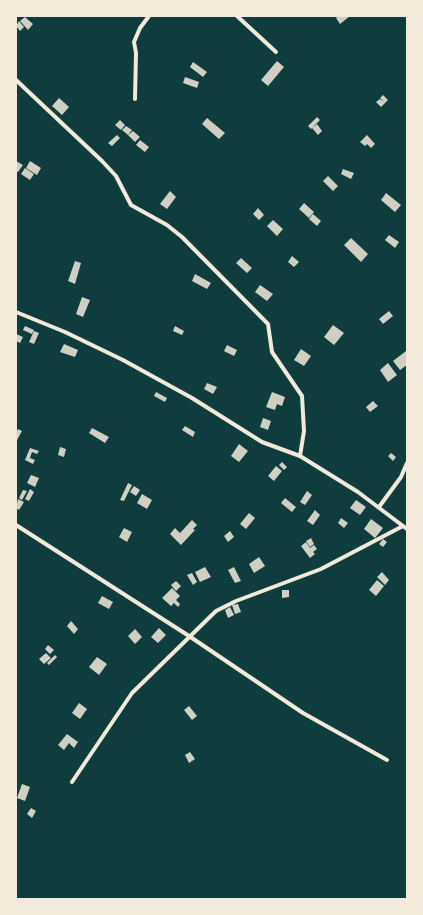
<!DOCTYPE html>
<html>
<head>
<meta charset="utf-8">
<style>
	body { margin:0 }
	#map { position:relative; width:423px; height:915px; overflow:hidden; background:#0f3d3e; font-family:Karla,sans-serif }
	canvas { display:block }
	.frame { position:absolute; inset:0; border:17px solid #f1e9da; pointer-events:none }
</style>
</head>
<body>
<div id="map">
<canvas width="423" height="915"></canvas>
<div class="frame"></div>
</div>
<script>
const c = document.querySelector('canvas').getContext('2d');
c.lineJoin = 'round';
function fill(path, color) { c.fillStyle = color; c.fill(path, 'evenodd'); }
const toPath = rows => new Path2D(rows.map(r => 'M' + r).join(''));
function strokePath(path, color, width, dash) { c.strokeStyle = color; c.lineWidth = width; c.lineCap = dash ? 'butt' : 'round'; c.setLineDash(dash || []); c.stroke(path); }
const building = toPath([
	[338,16,350,16,340,24,336,18],
	[25,17,33,24,28,30,20,21],
	[19,21,24,27,20,31,16,26],
	[277,61,284,67,268,86,261,80],
	[193,62,207,72,203,77,190,67],
	[185,77,199,82,197,88,183,83],
	[383,95,388,100,381,107,376,102,380,99,384,102,380,98],
	[59,98,69,107,62,115,52,106],
	[317,117,320,120,311,129,308,126],
	[207,118,225,133,219,139,202,124],
	[120,120,125,125,121,130,115,125],
	[317,124,322,131,318,135,312,128],
	[126,126,132,130,128,135,122,130],
	[133,131,140,137,135,142,128,135],
	[117,135,120,138,112,146,108,143],
	[367,135,375,144,371,148,367,144,365,146,360,142],
	[140,140,149,147,145,152,136,145],
	[16,161,23,165,18,172,16,171],
	[30,161,41,168,37,175,26,168],
	[25,168,34,174,30,180,21,174],
	[343,169,354,173,351,179,341,174],
	[328,176,338,186,333,191,323,181],
	[170,191,176,197,167,209,160,204],
	[386,193,401,205,395,212,381,200],
	[304,203,314,212,309,218,299,209],
	[258,208,264,215,259,220,253,214],
	[313,214,321,221,317,226,309,219],
	[273,220,283,229,277,236,267,226],
	[389,235,399,242,395,248,385,240],
	[351,238,368,254,361,262,344,245],
	[292,256,299,262,294,267,288,262],
	[241,258,252,268,247,273,236,263],
	[75,261,81,263,75,284,68,281],
	[195,274,211,283,207,289,192,281],
	[260,285,273,294,267,301,255,292],
	[82,297,90,300,83,317,76,314],
	[389,311,393,316,383,324,379,319],
	[333,325,344,333,334,345,324,337],
	[25,326,34,330,32,334,23,330],
	[175,326,184,331,182,335,173,331],
	[34,331,39,333,34,344,29,342],
	[16,334,23,337,20,343,16,341],
	[64,344,78,350,75,357,60,352],
	[227,345,237,350,234,356,224,351],
	[301,349,311,356,304,366,294,360],
	[406,351,407,365,400,370,393,361],
	[388,363,397,375,388,382,380,370],
	[207,383,217,387,213,394,204,389],
	[156,392,167,398,165,402,154,396],
	[272,392,285,397,282,406,277,404,275,410,266,407],
	[373,401,378,406,370,412,366,407],
	[263,418,271,421,268,430,260,427],
	[185,426,195,432,193,437,182,430],
	[92,428,109,437,105,443,89,433],
	[18,429,22,431,16,442,16,433],
	[239,444,248,451,239,462,231,456],
	[60,447,66,449,64,457,58,455],
	[30,448,39,451,37,454,32,452,30,458,35,460,33,464,25,460],
	[391,453,396,457,393,461,388,456],
	[282,462,287,467,284,470,279,465],
	[276,466,282,471,274,481,268,476],
	[31,475,39,478,35,487,27,483],
	[128,483,132,485,124,501,120,500],
	[134,486,140,490,136,496,130,492],
	[30,489,34,492,29,501,25,499],
	[23,490,27,491,22,500,19,498],
	[307,491,312,495,305,505,300,502],
	[142,494,152,500,147,509,137,503],
	[285,498,296,507,292,512,281,503],
	[18,499,24,502,19,510,16,508],
	[356,500,366,507,360,515,350,508],
	[315,510,320,515,313,525,307,521],
	[249,513,255,518,246,529,240,524],
	[341,518,348,523,344,528,338,523],
	[371,519,383,528,375,538,364,529],
	[192,520,197,525,193,529,195,530,181,545,170,534,175,528,180,533],
	[124,528,132,532,127,542,119,537],
	[230,531,234,537,228,542,224,536],
	[311,538,314,544,310,547,306,541],
	[383,539,387,542,383,547,379,544],
	[306,542,311,549,310,548,314,545,317,549,313,552,315,554,310,558,301,546],
	[259,557,265,566,254,573,249,564],
	[205,567,211,577,200,582,195,572],
	[234,567,241,581,235,583,228,570],
	[382,572,389,580,385,585,377,577],
	[192,573,197,582,193,585,187,575],
	[377,580,384,586,376,596,369,590],
	[176,581,181,586,176,591,171,585],
	[172,588,180,596,176,600,180,604,178,607,174,603,171,606,162,598],
	[282,590,289,590,289,597,282,598],
	[102,596,113,602,109,609,98,603],
	[238,604,241,612,235,614,232,605],
	[230,607,234,615,228,618,225,610],
	[71,621,78,629,74,634,67,626],
	[159,628,166,635,158,643,151,637],
	[135,629,142,637,135,644,128,636],
	[48,645,54,650,50,654,45,649],
	[46,653,51,658,44,664,39,659],
	[55,655,57,657,49,665,47,663],
	[97,657,107,664,99,675,89,667],
	[79,703,87,709,80,719,72,713],
	[189,706,197,716,192,720,184,710],
	[67,734,78,742,74,748,69,743,64,750,58,745],
	[190,752,195,759,189,763,185,755],
	[22,784,30,787,25,801,17,798],
	[31,808,36,811,32,818,27,814]
]);
const minor = toPath([
	[237,16,276,52],
	[16,80,102,161,116,176,131,205,167,225,182,237,268,324,272,352,302,396,304,431,300,456],
	[135,99,136,53,134,42,140,28,149,16],
	[16,312,65,332,123,360,192,398,262,442,300,456,358,492,407,529],
	[379,507,401,477,407,463],
	[16,525,189,636,303,713,387,760],
	[72,782,132,693,216,611,236,601,321,569,403,526]
]);
fill(building, '#cfcfc3');
strokePath(minor, '#f1e9da', 4);
</script>
</body>
</html>
